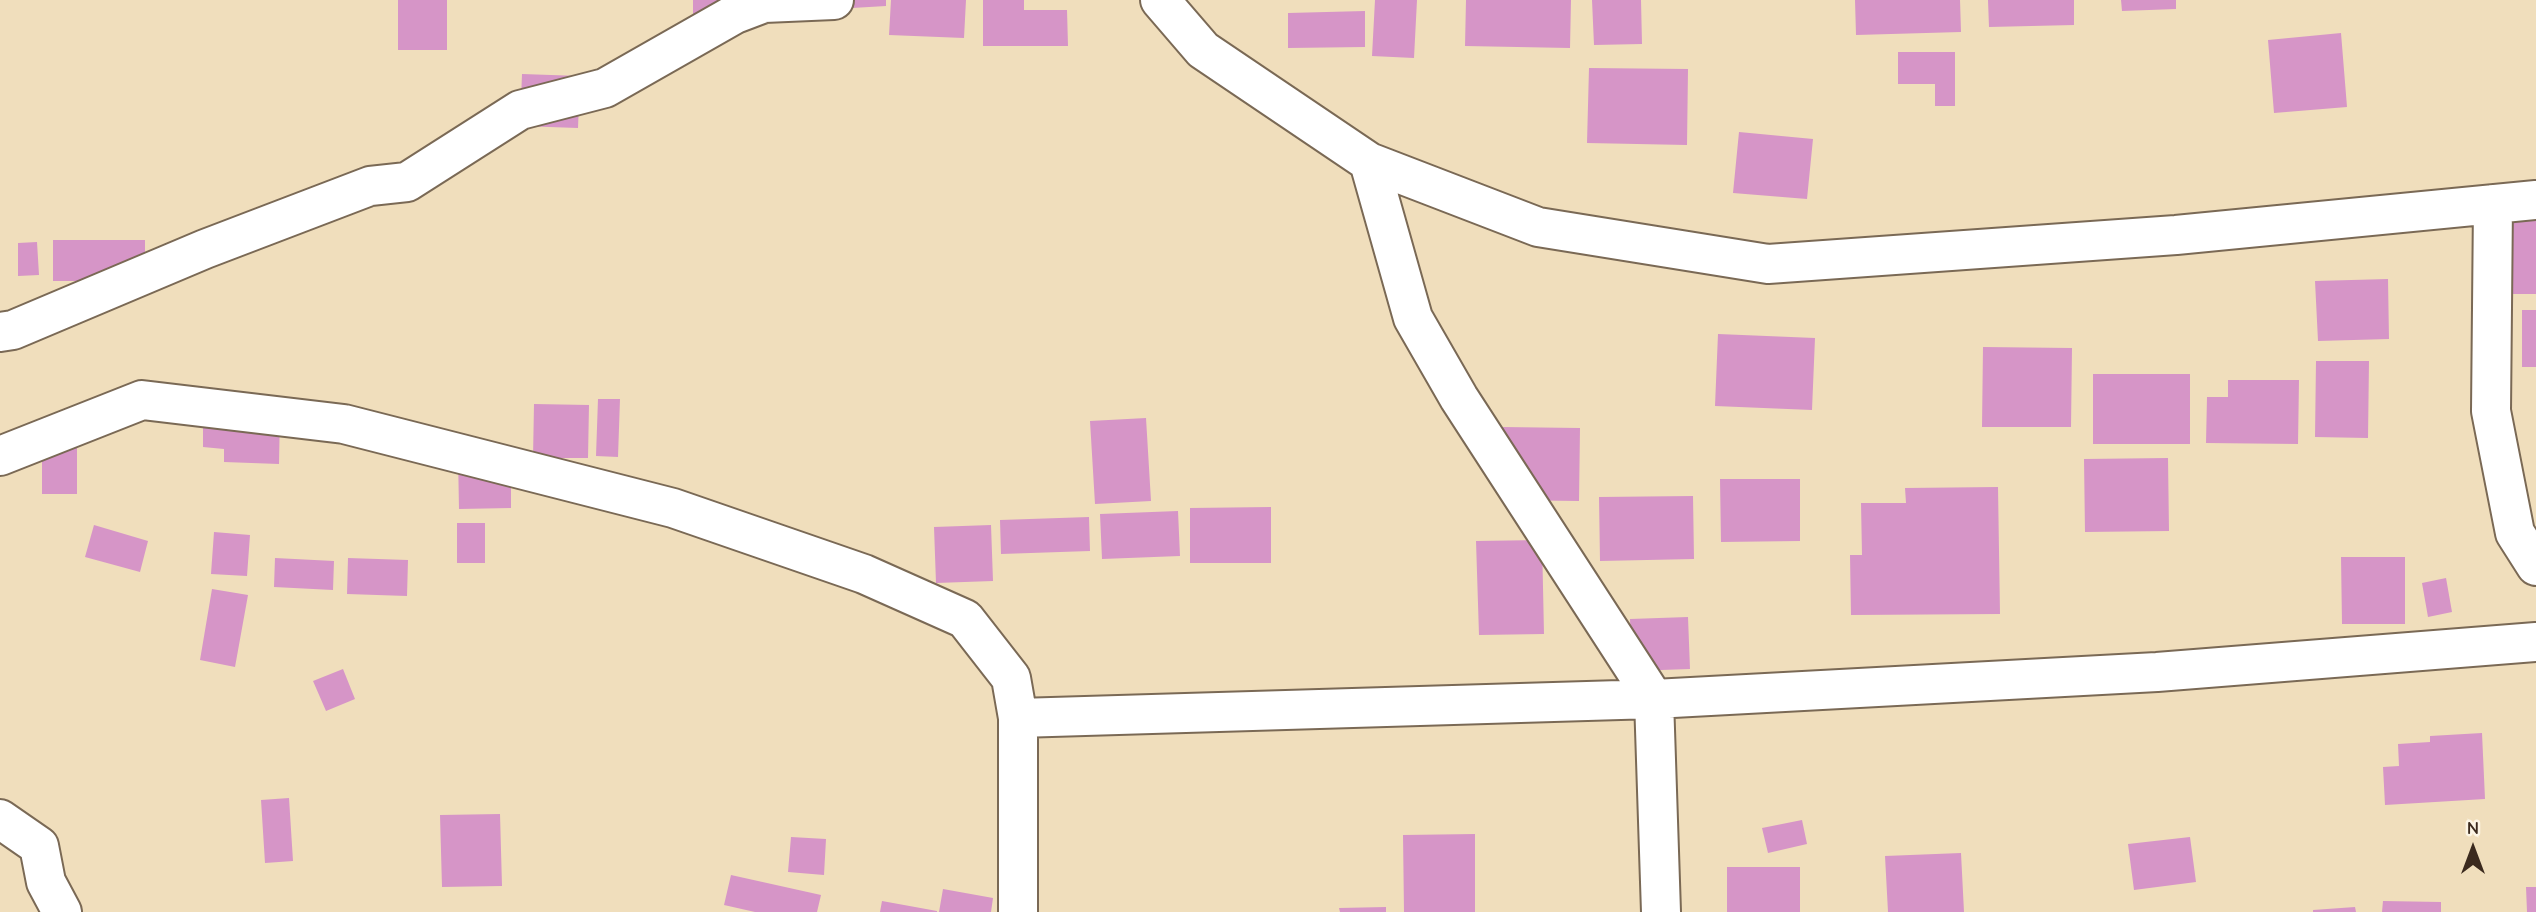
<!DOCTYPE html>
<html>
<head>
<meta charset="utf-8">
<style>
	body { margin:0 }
	#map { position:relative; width:2536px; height:912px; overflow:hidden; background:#f0debc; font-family:"Comic Neue",sans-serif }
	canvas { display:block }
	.north { position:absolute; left:2438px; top:814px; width:70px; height:70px; -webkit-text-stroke:5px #fcf5e5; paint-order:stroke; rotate:0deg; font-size:19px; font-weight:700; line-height:28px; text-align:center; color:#3b2a1e }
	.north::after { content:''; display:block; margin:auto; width:24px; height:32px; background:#3b2a1e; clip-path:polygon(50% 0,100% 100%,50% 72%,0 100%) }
</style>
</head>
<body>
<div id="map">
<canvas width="2536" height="912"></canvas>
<div class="north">N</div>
</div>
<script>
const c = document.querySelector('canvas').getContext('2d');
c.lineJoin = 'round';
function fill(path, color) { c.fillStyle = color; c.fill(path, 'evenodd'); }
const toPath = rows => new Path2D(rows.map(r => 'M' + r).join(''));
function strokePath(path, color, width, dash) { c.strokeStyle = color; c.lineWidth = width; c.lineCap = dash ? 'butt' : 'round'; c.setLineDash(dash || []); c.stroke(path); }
const building = toPath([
	[398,0,447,0,447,50,398,50],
	[693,0,784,0,784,16,693,14],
	[851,0,886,0,886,6,852,8],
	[891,0,966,0,964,38,889,35],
	[983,0,1024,0,1024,10,1067,10,1068,46,983,46],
	[1375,0,1417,0,1414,58,1372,56],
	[1466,0,1571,0,1570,48,1465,46],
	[1592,0,1641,0,1642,44,1594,45],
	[1855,0,1960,0,1961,32,1856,35],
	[1988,0,2074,0,2074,25,1989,27],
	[2121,0,2176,0,2176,9,2122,11],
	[1365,11,1365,47,1288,48,1288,13],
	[2341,33,2347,107,2274,113,2268,40],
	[1898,52,1955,52,1955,106,1935,106,1935,84,1898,84],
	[1589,68,1688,69,1687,145,1587,143],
	[522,74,580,76,578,128,520,126],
	[1739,132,1813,139,1807,199,1733,193],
	[2512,221,2536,221,2536,294,2513,294],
	[53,240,145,240,145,281,53,281],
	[37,242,39,275,18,276,18,243],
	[2388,279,2389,339,2318,341,2315,281],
	[2522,310,2536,310,2536,367,2522,367],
	[1718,334,1815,338,1812,410,1715,406],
	[1983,347,2072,348,2071,427,1982,427],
	[2316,361,2369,361,2368,438,2315,437],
	[2093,374,2190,374,2190,444,2093,444],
	[2228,380,2299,380,2298,444,2206,443,2207,397,2228,397],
	[598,399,620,399,618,457,596,456],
	[534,404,589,405,588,458,533,458],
	[203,410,280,412,279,464,224,462,224,449,203,447],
	[1146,418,1151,501,1095,504,1090,421],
	[1502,427,1580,428,1579,501,1501,500],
	[42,447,77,447,77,494,42,494],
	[458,456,511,456,511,508,459,509],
	[2168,458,2169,531,2085,532,2084,459],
	[1720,479,1800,479,1800,541,1721,542],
	[1998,487,2000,614,1851,615,1850,555,1862,555,1861,503,1906,503,1905,488],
	[1693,496,1694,559,1600,561,1599,497],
	[1271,507,1271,563,1190,563,1190,508],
	[1178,511,1180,556,1102,559,1100,514],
	[1089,517,1090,551,1001,554,1000,520],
	[457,523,485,523,485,563,457,563],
	[94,525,148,541,140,572,85,557],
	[991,525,993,581,936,583,934,527],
	[214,532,250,535,247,576,211,574],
	[1542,540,1544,634,1479,635,1476,541],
	[2341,557,2405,557,2405,624,2342,624],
	[275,558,334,561,333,590,274,587],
	[348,558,408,560,407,596,347,594],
	[2446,578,2452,612,2428,617,2422,583],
	[212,589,248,595,235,667,200,660],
	[1688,617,1690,669,1632,671,1630,619],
	[343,669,355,699,326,711,313,681],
	[2482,733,2485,799,2385,805,2383,767,2399,766,2398,744,2430,742,2430,736],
	[289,798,293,861,265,863,261,800],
	[500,814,502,886,442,887,440,815],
	[1802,820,1807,844,1768,853,1762,828],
	[1475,834,1475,912,1404,912,1403,835],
	[791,837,826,839,824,875,788,872],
	[2190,837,2196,882,2134,890,2128,844],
	[1961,853,1964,912,1888,912,1885,856],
	[1727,867,1800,867,1800,912,1727,912],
	[731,875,821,895,817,912,755,912,724,905],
	[2526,887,2536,887,2536,912,2527,912],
	[943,889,993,898,991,912,939,912],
	[882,901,937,911,937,912,880,912],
	[2383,901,2441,902,2441,912,2382,912],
	[1386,907,1386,912,1340,912,1339,908],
	[2355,907,2356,912,2313,912,2313,910]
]);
const minor = toPath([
	[1160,0,1203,50,1369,162,1538,227,1768,264,2176,235,2536,200],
	[1369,162,1413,318,1459,398,1654,699,1661,912],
	[2493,204,2491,411,2515,533,2536,566],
	[0,332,13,330,205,249,370,186,407,182,520,110,605,88,735,14,764,3,834,0],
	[0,456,142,400,344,424,673,508,864,574,965,619,1011,678,1018,718,1018,912],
	[1018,718,1654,699,2157,672,2536,642],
	[0,819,39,846,46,882,62,912]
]);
fill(building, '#d695c7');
strokePath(minor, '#7a6955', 42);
strokePath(minor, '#fff', 38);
</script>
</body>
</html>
